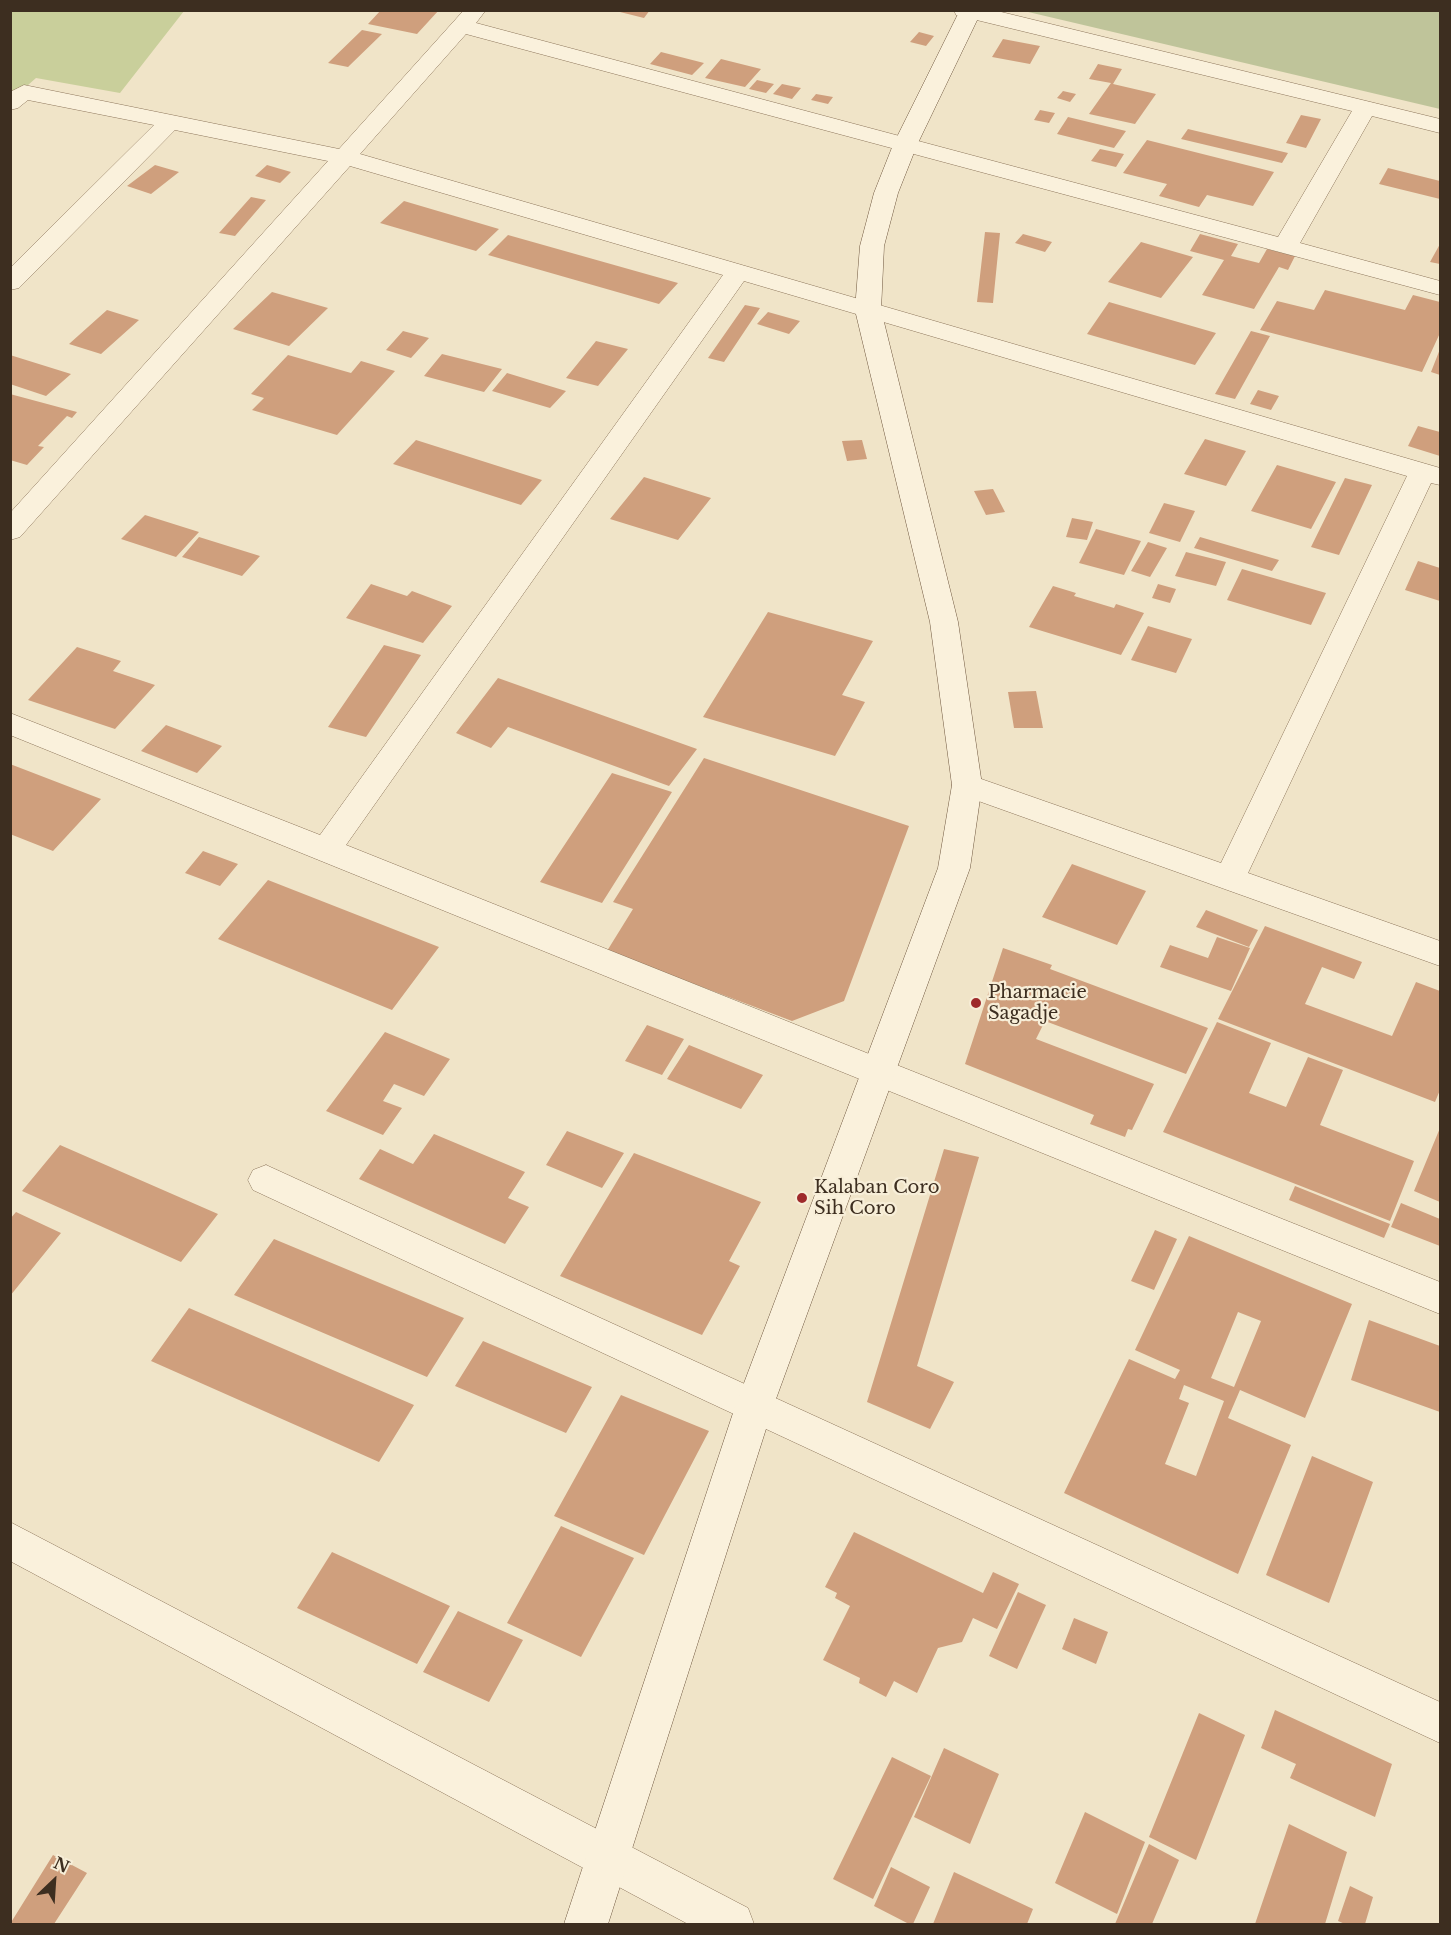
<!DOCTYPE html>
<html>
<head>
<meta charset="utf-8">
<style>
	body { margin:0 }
	#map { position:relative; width:1451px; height:1935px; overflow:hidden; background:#f0e4c8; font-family:"Libre Baskerville",serif }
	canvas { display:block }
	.frame { position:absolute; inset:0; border:12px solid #3d2e20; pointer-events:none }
	.north { position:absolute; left:24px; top:1851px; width:60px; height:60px; -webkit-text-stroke:4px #f7eed8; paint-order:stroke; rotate:25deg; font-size:16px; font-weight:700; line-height:24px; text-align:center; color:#3d2e20 }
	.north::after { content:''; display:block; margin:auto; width:21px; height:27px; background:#3d2e20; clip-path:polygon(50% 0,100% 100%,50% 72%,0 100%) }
</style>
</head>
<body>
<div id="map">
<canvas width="1451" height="1935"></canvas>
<div class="frame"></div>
<div class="north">N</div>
</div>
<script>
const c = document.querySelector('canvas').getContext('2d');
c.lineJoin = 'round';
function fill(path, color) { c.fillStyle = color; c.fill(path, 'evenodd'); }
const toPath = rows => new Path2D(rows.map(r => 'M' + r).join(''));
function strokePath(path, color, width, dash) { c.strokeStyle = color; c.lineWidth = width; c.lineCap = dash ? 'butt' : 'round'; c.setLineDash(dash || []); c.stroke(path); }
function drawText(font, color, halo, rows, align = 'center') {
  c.font = font + ' "Libre Baskerville",serif'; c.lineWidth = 4.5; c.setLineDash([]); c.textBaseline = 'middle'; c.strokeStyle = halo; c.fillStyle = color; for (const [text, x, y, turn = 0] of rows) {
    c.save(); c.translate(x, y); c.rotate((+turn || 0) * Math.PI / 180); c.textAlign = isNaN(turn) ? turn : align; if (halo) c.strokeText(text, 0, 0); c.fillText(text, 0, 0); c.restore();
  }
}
const green = toPath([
	[11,11,184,11,120,93,36,78,11,100]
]);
const cemetery = toPath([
	[1024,11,1440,11,1440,109]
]);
const building = toPath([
	[381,10,439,10,417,34,368,24],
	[612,10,650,10,644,18],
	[362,30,382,34,348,67,328,63],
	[919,32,934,36,926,46,910,42],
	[1003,39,1040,46,1030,64,992,57],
	[661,52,704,63,692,75,650,64],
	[721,59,761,69,745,87,705,78],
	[1098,64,1122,69,1113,84,1156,94,1135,124,1089,114,1111,83,1089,79],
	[757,80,774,84,766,93,749,89],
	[782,84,801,88,792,99,773,94],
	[1063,91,1076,94,1070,102,1057,98],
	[816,94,833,97,828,104,811,100],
	[1040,110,1055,113,1049,123,1034,120],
	[1301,115,1321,119,1306,148,1286,143],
	[1068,117,1126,131,1114,148,1057,134],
	[1188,129,1288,153,1282,163,1181,139],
	[1147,140,1274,172,1253,206,1207,195,1199,207,1159,196,1167,184,1123,173],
	[1100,149,1124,154,1116,167,1091,161],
	[155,165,179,172,151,194,127,186],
	[267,165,291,172,280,183,255,176],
	[1388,168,1440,181,1440,199,1379,184],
	[251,197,266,200,235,236,219,233],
	[404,201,499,229,476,251,380,223],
	[985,232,1000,233,993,303,977,302],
	[1023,234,1052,242,1045,252,1015,243],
	[1200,234,1238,244,1231,256,1259,263,1267,249,1295,256,1288,270,1279,267,1254,309,1202,295,1224,260,1190,251],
	[508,235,678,283,659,304,488,255],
	[1141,242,1193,257,1161,298,1108,282],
	[1440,244,1440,264,1430,262],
	[1325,290,1405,310,1413,295,1440,302,1440,333,1422,372,1260,330,1277,301,1314,310],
	[272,292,328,308,289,346,233,329],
	[1109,302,1216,333,1195,365,1087,334],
	[745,305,760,308,724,362,708,358],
	[107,310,139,320,101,354,69,344],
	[768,312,800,321,789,334,757,324],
	[403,331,429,338,411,358,386,350],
	[1251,331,1270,336,1235,399,1215,394],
	[596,341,628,349,598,386,566,378],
	[1440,349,1440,375,1431,372],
	[442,354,502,369,484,392,424,376],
	[10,355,71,374,46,396,10,384],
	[288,355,351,373,361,361,395,371,337,435,252,410,264,398,251,394],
	[507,373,566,391,550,408,492,391],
	[1258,390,1279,396,1271,410,1250,404],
	[10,394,77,412,72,418,67,416,38,446,44,447,27,465,10,460],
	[1418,426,1440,432,1440,456,1408,446],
	[1205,439,1246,451,1226,486,1184,474],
	[416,440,542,480,521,505,393,464],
	[862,440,867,459,847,461,842,441],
	[1277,465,1336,482,1311,529,1251,511],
	[644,477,711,498,678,540,610,519],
	[1345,478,1372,485,1339,555,1311,547],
	[993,489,1005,512,986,515,974,491],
	[1164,503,1195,511,1180,542,1149,533],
	[145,515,199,532,176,557,121,539],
	[1072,518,1093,522,1087,540,1066,537],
	[1096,529,1141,541,1124,575,1079,563],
	[199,537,260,556,242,576,182,557],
	[1200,537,1279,560,1272,571,1194,548],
	[1148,542,1167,548,1150,577,1131,571],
	[1186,552,1226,562,1216,586,1175,576],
	[1418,561,1440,568,1440,601,1405,590],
	[1242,569,1326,593,1311,625,1227,600],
	[371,584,407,596,412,591,452,606,423,643,346,618],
	[1158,584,1176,589,1170,603,1152,598],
	[1053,586,1076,593,1074,596,1114,608,1116,604,1144,613,1121,655,1029,627],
	[768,612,873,641,842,695,865,702,835,756,703,717],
	[1148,626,1192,639,1176,673,1131,660],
	[384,645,421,655,366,737,328,727],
	[77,647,121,661,113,671,155,685,115,729,28,700],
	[498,678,697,749,669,786,508,727,491,748,456,733],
	[1036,691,1043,728,1014,728,1008,692],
	[166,725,222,746,197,773,141,751],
	[704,758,909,826,844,1001,792,1021,607,951,633,909,613,902],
	[10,764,101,799,53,851,10,834],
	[612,773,672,792,602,903,540,882],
	[203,851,238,864,220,886,185,873],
	[1072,864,1146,891,1117,945,1042,917],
	[268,880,439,947,392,1010,218,939],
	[1206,910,1258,930,1249,947,1196,927],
	[1265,926,1362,962,1354,979,1322,967,1305,1004,1392,1036,1416,982,1440,991,1440,1090,1435,1102,1218,1019],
	[1217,937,1250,948,1231,991,1160,967,1170,945,1208,958],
	[1003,948,1052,965,1050,969,1208,1028,1186,1074,1045,1021,1036,1039,1154,1084,1132,1130,1128,1129,1125,1137,1090,1124,1094,1115,965,1064],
	[1217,1022,1271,1043,1249,1093,1286,1107,1308,1057,1343,1070,1320,1125,1414,1161,1390,1221,1163,1132],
	[647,1025,684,1039,662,1075,625,1061],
	[385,1032,450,1059,424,1096,394,1084,383,1101,402,1108,383,1135,326,1111],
	[689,1045,763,1075,741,1109,667,1079],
	[1440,1128,1440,1202,1414,1191],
	[567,1131,624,1153,602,1188,546,1165],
	[434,1134,525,1172,508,1198,529,1207,505,1244,359,1179,380,1149,413,1164],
	[60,1145,218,1214,181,1262,22,1191],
	[944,1149,979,1157,917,1366,954,1382,930,1429,867,1402],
	[634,1153,761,1202,729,1261,740,1266,702,1335,560,1276],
	[1295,1186,1390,1224,1384,1238,1289,1200],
	[1401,1203,1440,1219,1440,1246,1391,1227],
	[16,1212,61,1233,10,1296,10,1219],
	[1155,1230,1177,1239,1154,1290,1131,1281],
	[1189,1236,1352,1304,1305,1418,1240,1390,1228,1418,1291,1445,1238,1574,1064,1493,1129,1359,1175,1379,1180,1370,1135,1350],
	[1238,1312,1261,1321,1234,1387,1211,1378],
	[1184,1385,1224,1401,1196,1476,1165,1464,1189,1403,1179,1399],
	[274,1239,464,1318,427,1377,234,1295],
	[189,1308,414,1405,379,1462,151,1361],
	[1369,1320,1440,1346,1440,1412,1351,1380],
	[483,1341,592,1387,566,1433,455,1386],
	[621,1395,709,1431,644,1555,554,1516],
	[1312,1456,1373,1482,1329,1603,1266,1575],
	[561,1526,634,1558,581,1657,507,1623],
	[854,1532,983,1593,993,1572,1019,1584,997,1629,973,1618,962,1642,938,1648,917,1693,894,1681,886,1697,859,1683,860,1678,823,1660,850,1606,835,1598,837,1593,825,1587],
	[332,1552,450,1606,417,1664,297,1608],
	[1018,1592,1046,1605,1017,1669,989,1656],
	[458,1611,523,1640,489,1702,423,1672],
	[1074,1618,1108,1632,1096,1664,1062,1649],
	[1275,1710,1392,1764,1375,1817,1290,1778,1296,1764,1261,1748],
	[1199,1713,1245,1735,1196,1860,1149,1837],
	[944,1748,999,1774,970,1844,914,1817],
	[892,1757,931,1776,873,1899,833,1879],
	[1085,1812,1145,1842,1117,1914,1055,1883],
	[1289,1824,1347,1852,1325,1924,1255,1924],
	[1149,1844,1179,1860,1152,1924,1115,1924],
	[53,1855,87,1873,54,1924,10,1924],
	[891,1867,930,1887,913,1924,909,1924,874,1906],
	[954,1872,1033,1909,1027,1924,933,1924],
	[1350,1886,1373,1897,1365,1924,1345,1924,1338,1921]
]);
const minor = toPath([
	[464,10,486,10,476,23,1278,237,1352,111,956,15,954,10,993,10,1440,119,1440,133,1372,116,1300,243,1440,281,1440,295,466,34,360,154,1440,468,1440,485,1431,483,1248,873,1440,941,1440,966,956,793,952,785,956,777,967,774,1221,863,1407,476,744,281,346,845,1440,1282,1440,1314,10,735,10,713,320,835,723,275,350,166,20,537,10,540,10,513,328,161,175,130,19,288,10,290,10,268,154,125,28,100,18,108,10,110,10,92,24,85,339,149,464,10],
	[266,1165,1440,1702,1440,1743,253,1190,248,1180,253,1170,266,1165],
	[10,1522,748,1908,754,1924,688,1924,10,1561,10,1522]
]);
const secondary = toPath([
	[960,10,982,10,917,145,898,193,884,246,881,310,958,622,982,785,970,868,773,1407,608,1924,564,1924,735,1407,938,868,952,785,930,622,855,310,860,246,874,193,893,145,960,10]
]);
const markers = [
	[976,1003,6,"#9e2a2b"],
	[802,1198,6,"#9e2a2b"]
];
const poiNames = [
	["Pharmacie",988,993],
	["Sagadje",988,1014],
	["Kalaban Coro",814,1188],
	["Sih Coro",814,1209]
];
fill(green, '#c9cf9b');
fill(cemetery, '#bfc49a');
fill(building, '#cf9f7d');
strokePath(minor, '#8d765c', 1);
strokePath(secondary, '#6f573f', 1);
fill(minor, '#faf1dc');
fill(secondary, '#faf1dc');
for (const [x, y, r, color] of markers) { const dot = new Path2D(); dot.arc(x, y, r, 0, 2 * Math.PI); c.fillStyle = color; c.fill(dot); strokePath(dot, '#f7eed8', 2); }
drawText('18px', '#3d2e20', '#f7eed8', poiNames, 'left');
</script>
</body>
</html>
